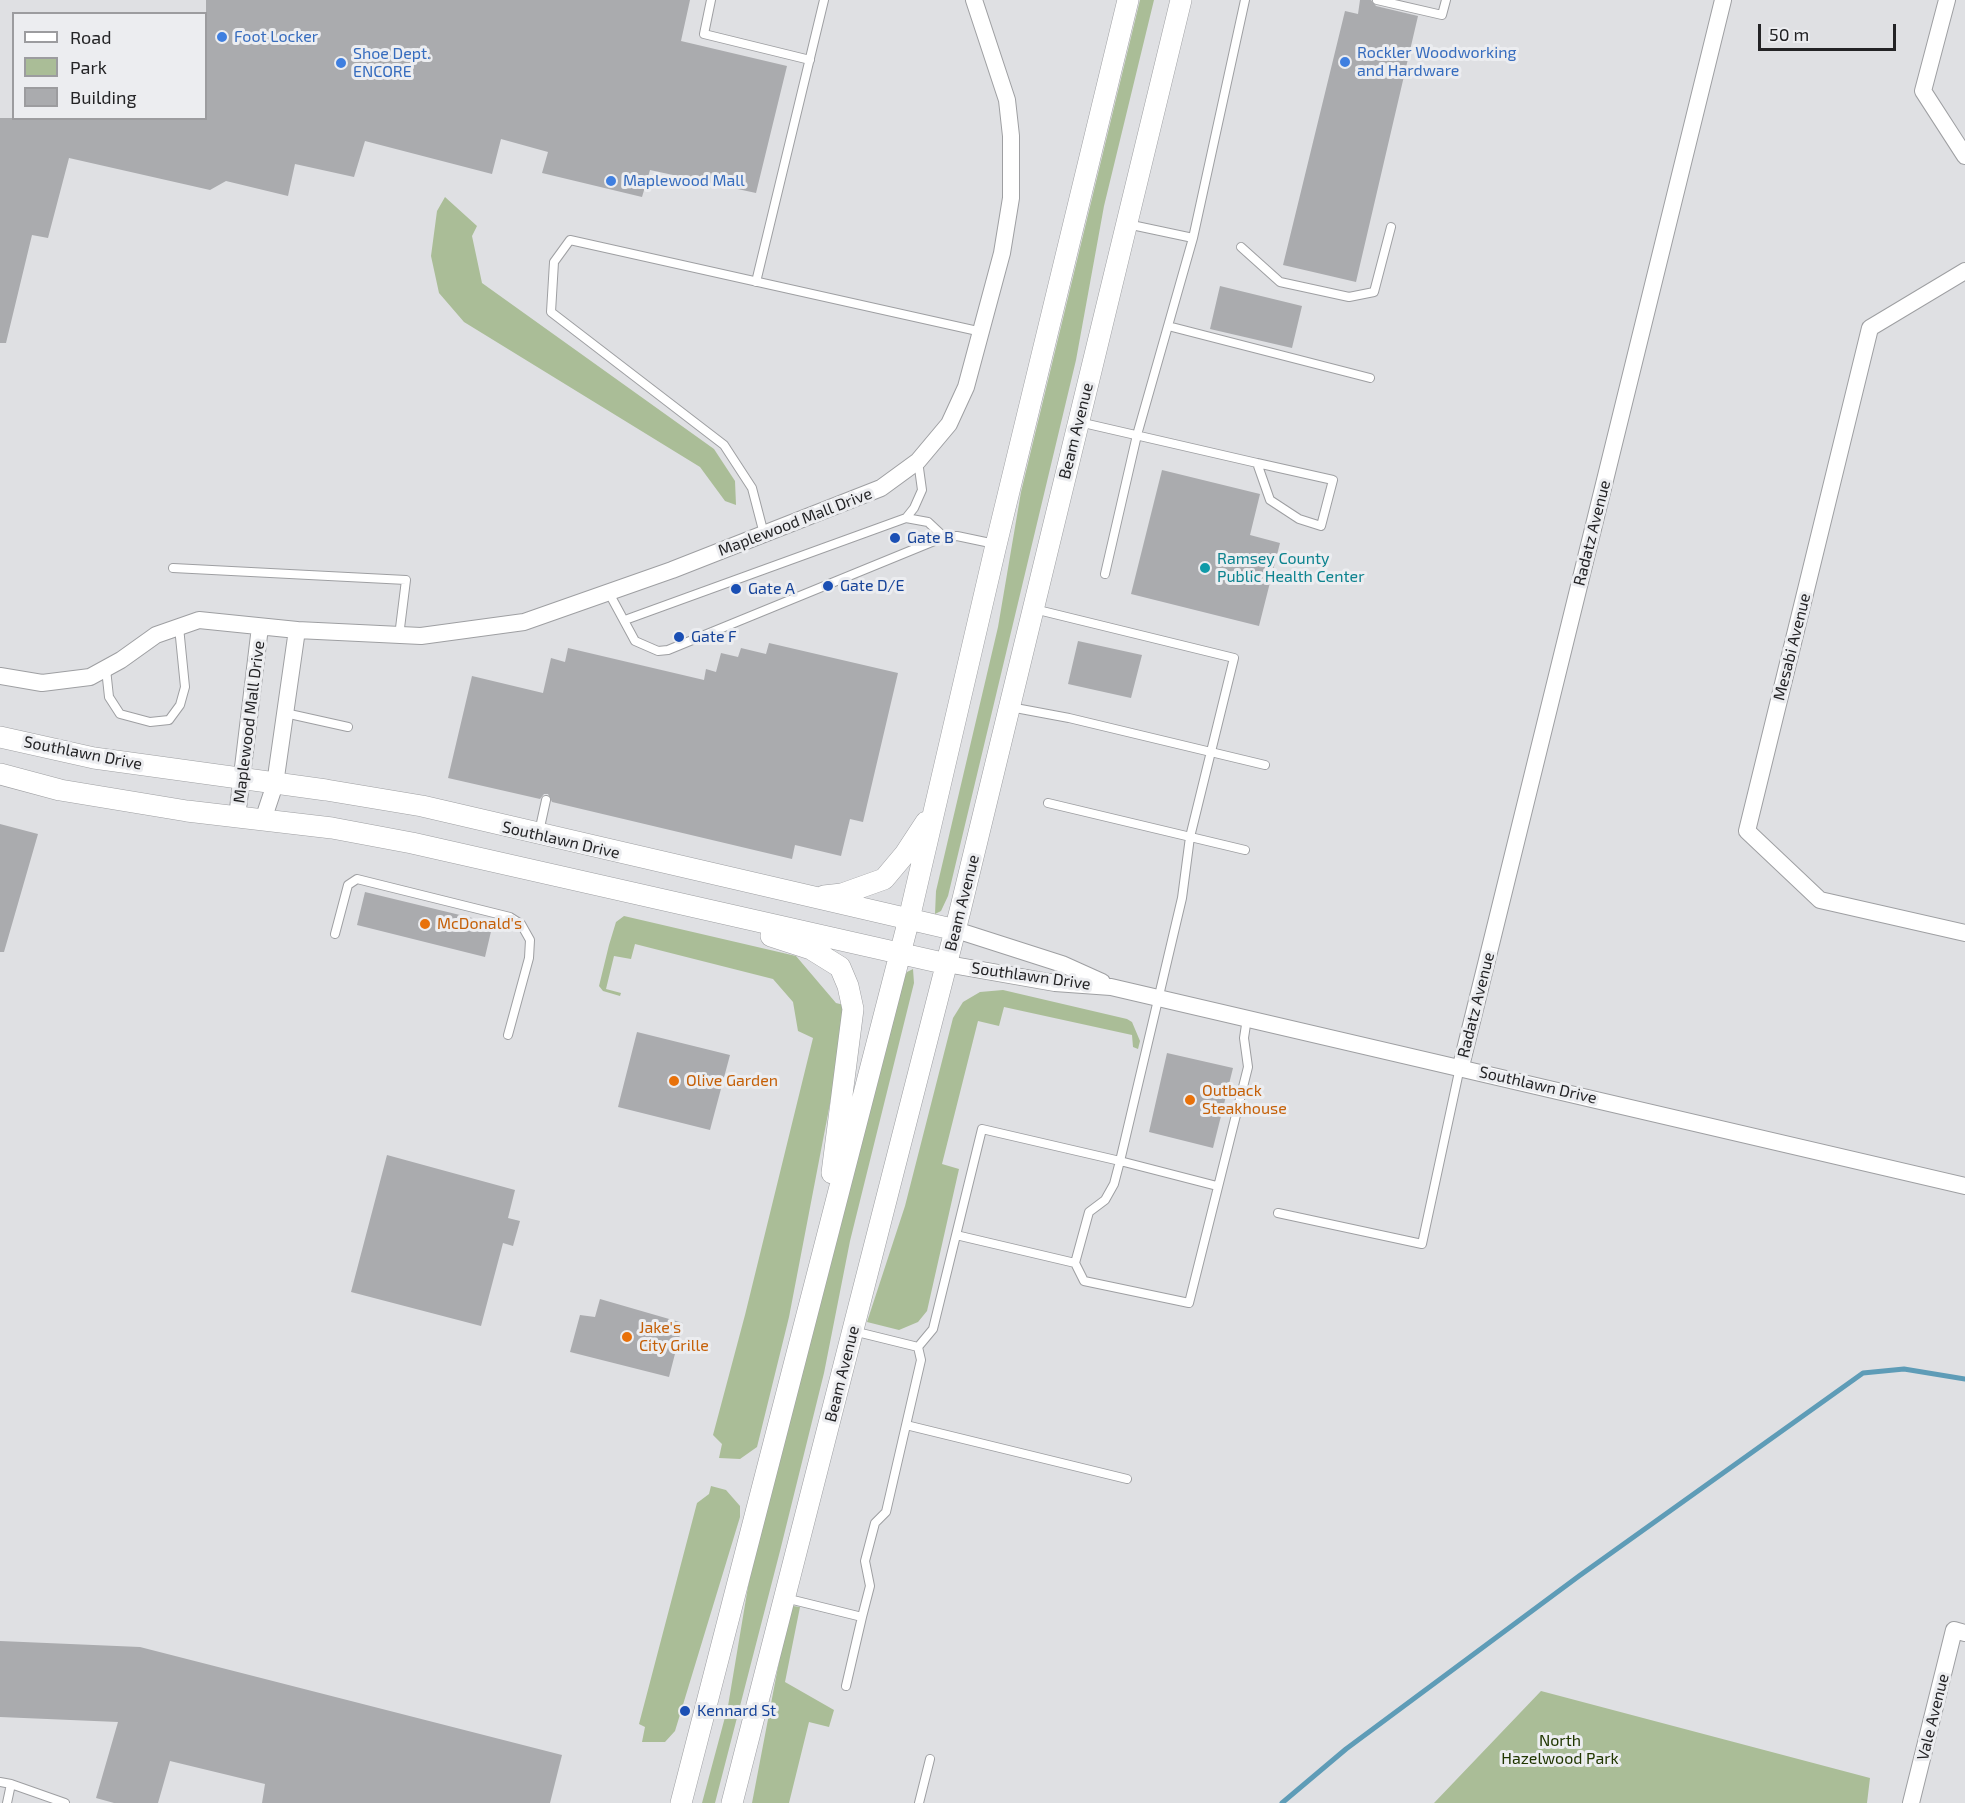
<!DOCTYPE html>
<html>
<head>
<meta charset="utf-8">
<style>
	body { margin:0 }
	#map { position:relative; width:1965px; height:1803px; overflow:hidden; background:#dfe0e3; font-family:"Exo 2",sans-serif }
	canvas { display:block }
	.legend { position:absolute; left:12px; top:12px; width:195px; height:108px; box-sizing:border-box; background:#ecedf0; border:2px solid #9c9c9f; margin:0; padding:8px 10px; list-style:none; font-size:18px; color:#232325 }
	.legend li { display:flex; align-items:center; gap:12px; height:30px }
	.legend b { width:30px; border:2px solid #9c9c9f }
	.scale { position:absolute; left:1758px; top:24px; width:138px; height:27px; box-sizing:border-box; border:3px solid #232325; border-top:0; padding-left:8px; font-size:18px; line-height:21px; white-space:nowrap; color:#232325; -webkit-text-stroke:4px #ecedf0; paint-order:stroke }
</style>
</head>
<body>
<div id="map">
<canvas width="1965" height="1803"></canvas>
<ul class="legend">
<li><b style="height:8px;background:#fff"></b>Road</li>
<li><b style="height:16px;background:#aabd97"></b>Park</li>
<li><b style="height:16px;background:#aaabae"></b>Building</li>
</ul>
<div class="scale">50 m</div>
</div>
<script>
const c = document.querySelector('canvas').getContext('2d');
c.lineJoin = 'round';
function fill(path, color) { c.fillStyle = color; c.fill(path, 'evenodd'); }
const toPath = rows => new Path2D(rows.map(r => 'M' + r).join(''));
function strokePath(path, color, width, dash) { c.strokeStyle = color; c.lineWidth = width; c.lineCap = dash ? 'butt' : 'round'; c.setLineDash(dash || []); c.stroke(path); }
function drawText(font, color, halo, rows, align = 'center') {
  c.font = font + ' "Exo 2",sans-serif'; c.lineWidth = 6; c.setLineDash([]); c.textBaseline = 'middle'; c.strokeStyle = halo; c.fillStyle = color; for (const [text, x, y, turn = 0] of rows) {
    c.save(); c.translate(x, y); c.rotate((+turn || 0) * Math.PI / 180); c.textAlign = isNaN(turn) ? turn : align; if (halo) c.strokeText(text, 0, 0); c.fillText(text, 0, 0); c.restore();
  }
}
const green = toPath([
	[1140,0,1154,0,1104,206,1076,360,948,896,941,911,935,914,936,891,998,627,1021,492],
	[445,197,477,226,472,236,482,283,714,449,735,481,736,505,725,501,700,467,464,322,439,293,431,256,437,211],
	[624,916,796,956,836,1003,844,1005,846,1020,789,1317,757,1447,740,1459,719,1458,722,1444,713,1435,745,1315,813,1038,798,1031,793,1002,773,979,635,944,631,959,614,956,606,989,621,993,620,996,603,991,599,986,609,945,616,922],
	[913,969,914,983,850,1241,824,1373,780,1551,715,1803,702,1803,728,1706,753,1557,900,985,907,972],
	[1003,990,1127,1019,1132,1022,1140,1041,1138,1049,1133,1047,1132,1035,1004,1007,999,1026,978,1021,942,1164,959,1169,927,1311,918,1322,899,1330,867,1322,905,1206,953,1018,963,1002,980,992],
	[711,1486,726,1490,740,1506,740,1517,675,1731,665,1742,642,1742,645,1727,639,1724,697,1503,709,1494],
	[793,1606,800,1607,785,1682,834,1710,829,1727,809,1722,789,1803,752,1803,787,1620],
	[1541,1691,1870,1778,1867,1803,1434,1803]
]);
const stream = toPath([
	[1282,1803,1346,1749,1579,1576,1863,1373,1904,1369,1965,1379]
]);
const building = toPath([
	[206,0,690,0,681,41,787,66,756,193,650,170,642,197,542,173,548,152,501,139,492,174,365,141,354,177,295,164,288,196,226,181,210,190,69,158,48,238,32,235,6,343,0,343,0,118,206,118],
	[1360,0,1371,0,1376,6,1418,16,1356,282,1283,265,1345,11,1358,14],
	[1220,286,1302,306,1292,348,1210,329],
	[1162,470,1260,494,1250,535,1280,543,1259,626,1131,594],
	[1078,641,1142,655,1131,698,1068,684],
	[769,643,898,673,863,822,850,819,841,856,795,845,792,859,552,802,548,794,544,794,540,799,448,778,472,676,543,693,551,658,565,662,568,648,704,680,706,669,716,672,721,653,738,657,741,648,766,654],
	[0,824,38,834,4,952,0,952],
	[365,892,493,923,485,957,357,925],
	[637,1032,730,1055,710,1130,618,1107],
	[1167,1053,1233,1068,1213,1148,1149,1132],
	[387,1155,515,1190,508,1218,520,1221,513,1246,503,1243,481,1326,351,1292],
	[600,1299,683,1323,669,1377,570,1352,580,1315,595,1317],
	[0,1641,140,1647,562,1755,550,1803,262,1803,265,1784,170,1761,158,1803,114,1803,96,1798,118,1722,0,1717]
]);
const service = toPath([
	[711,0,704,34,810,60],
	[1377,0,1442,15,1446,0],
	[1127,224,1193,238,1245,0],
	[1241,247,1280,282,1349,297,1374,292,1391,227],
	[756,282,824,0],
	[1168,326,1370,378],
	[1079,422,1257,463,1270,500,1299,519,1321,526,1333,480,1257,463],
	[906,518,928,522,944,537],
	[764,534,752,488,724,445,551,312,554,262,570,240,982,332],
	[173,568,406,580,399,636],
	[1105,574,1137,435,1193,238],
	[609,593,635,641,658,651,668,650,944,537,957,536,995,544],
	[625,620,906,518,914,508,922,490,918,461],
	[106,669,109,697,120,714,150,722,169,720,180,705,185,687,179,627],
	[1010,707,1069,718,1265,765],
	[285,713,348,727],
	[1048,803,1245,850],
	[539,832,546,800],
	[335,934,348,885,357,879,510,917,521,924,530,940,529,958,508,1035],
	[1217,1186,1120,1161,1114,1184,1105,1200,1089,1212,1075,1263,1084,1281,1189,1303,1248,1067,1244,1038,1247,1018],
	[1278,1213,1422,1244,1460,1067],
	[956,1235,1075,1263],
	[853,1331,918,1347,933,1329,982,1129,1120,1161,1182,898,1190,837,1234,658,1034,609],
	[906,1425,1127,1479],
	[785,1598,862,1617,846,1686],
	[862,1617,870,1586,865,1561,875,1523,886,1512,921,1360,918,1347],
	[0,1782,11,1784,7,1803],
	[11,1784,65,1803],
	[919,1803,930,1759]
]);
const minor = toPath([
	[1947,0,1923,91,1965,156],
	[1965,271,1870,328,1747,831,1820,900,1965,933],
	[0,676,42,683,90,677,121,660,156,635,199,620,297,630,421,636,524,622,672,570,881,488,918,461,949,424,966,387,1002,253,1011,198,1011,136,1007,100,974,0],
	[237,817,260,627],
	[263,820,275,784,297,630],
	[956,930,1062,964,1102,982],
	[947,964,1055,983,1111,987,1965,1186],
	[1461,1066,1723,0],
	[1911,1803,1954,1630,1965,1633]
]);
const tertiary = toPath([
	[0,737,94,758,326,790,422,806,956,930],
	[0,774,60,790,187,811,332,828,412,843,947,964],
	[824,896,842,894,884,879,905,854,926,822],
	[771,936,811,949,840,967,848,986,853,1009,832,1173],
	[681,1803,909,919,996,545,1128,0],
	[732,1803,960,911,1181,0]
]);
const markers = [
	[222,37,6,"#3f7fe0"],
	[1345,62,6,"#3f7fe0"],
	[341,63,6,"#3f7fe0"],
	[611,181,6,"#3f7fe0"],
	[895,538,6,"#1a4fb4"],
	[1205,568,6,"#0f9aa8"],
	[828,586,6,"#1a4fb4"],
	[736,589,6,"#1a4fb4"],
	[679,637,6,"#1a4fb4"],
	[425,924,6,"#e8710a"],
	[674,1081,6,"#e8710a"],
	[1190,1100,6,"#e8710a"],
	[627,1337,6,"#e8710a"],
	[685,1711,6,"#1a4fb4"]
];
const shopNames = [
	["Foot Locker",234,37],
	["Rockler Woodworking",1357,53],
	["and Hardware",1357,71],
	["Shoe Dept.",353,54],
	["ENCORE",353,72],
	["Maplewood Mall",623,181]
];
const streetNames = [
	["Beam Avenue",1076,431,-76],
	["Maplewood Mall Drive",795,522,-21],
	["Radatz Avenue",1592,533,-76],
	["Mesabi Avenue",1792,647,-76],
	["Maplewood Mall Drive",249,722,-83],
	["Southlawn Drive",83,753,11],
	["Southlawn Drive",561,840,13],
	["Beam Avenue",962,903,-76],
	["Southlawn Drive",1031,976,8],
	["Radatz Avenue",1476,1005,-76],
	["Southlawn Drive",1538,1085,13],
	["Beam Avenue",842,1374,-76],
	["Vale Avenue",1933,1717,-76]
];
const transitNames = [
	["Gate B",907,538],
	["Gate D/E",840,586],
	["Gate A",748,589],
	["Gate F",691,637],
	["Kennard St",697,1711]
];
const cultureNames = [
	["Ramsey County",1217,559],
	["Public Health Center",1217,577]
];
const foodNames = [
	["McDonald's",437,924],
	["Olive Garden",686,1081],
	["Outback",1202,1091],
	["Steakhouse",1202,1109],
	["Jake's",639,1328],
	["City Grille",639,1346]
];
const parkNames = [
	["North",1560,1741],
	["Hazelwood Park",1560,1759]
];
fill(green, '#aabd97');
strokePath(stream, '#5e9cb7', 5);
fill(building, '#aaabae');
strokePath(service, '#9e9fa2', 10);
strokePath(minor, '#9e9fa2', 18);
strokePath(tertiary, '#9e9fa2', 22);
strokePath(service, '#fff', 8);
strokePath(minor, '#fff', 16);
strokePath(tertiary, '#fff', 21);
for (const [x, y, r, color] of markers) { const dot = new Path2D(); dot.arc(x, y, r, 0, 2 * Math.PI); c.fillStyle = color; c.fill(dot); strokePath(dot, '#ecedf0', 2); }
drawText('16px', '#366cbe', '#ecedf0', shopNames, 'left');
drawText('16px', '#232325', '#ecedf0', streetNames);
drawText('16px', '#164399', '#ecedf0', transitNames, 'left');
drawText('16px', '#0d838f', '#ecedf0', cultureNames, 'left');
drawText('16px', '#c56008', '#ecedf0', foodNames, 'left');
drawText('16px', '#203600', '#ecedf0', parkNames);
</script>
</body>
</html>
